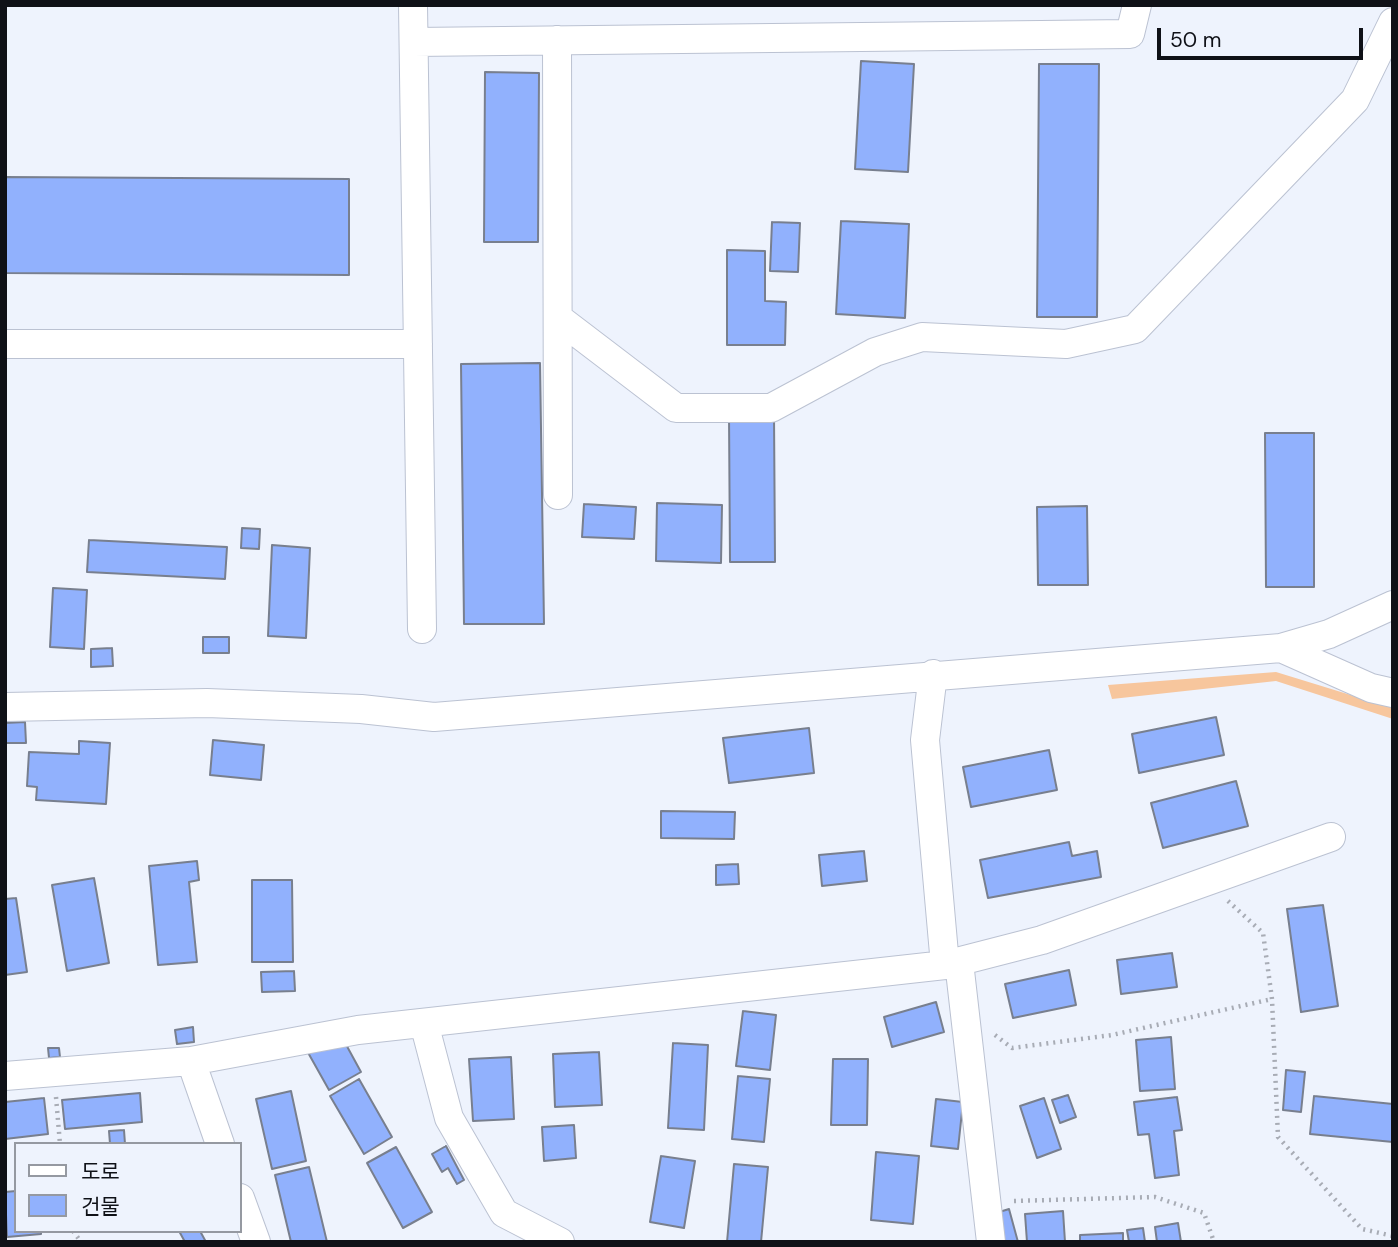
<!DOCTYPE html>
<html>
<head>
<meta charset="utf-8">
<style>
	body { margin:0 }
	#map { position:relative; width:1398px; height:1247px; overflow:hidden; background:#eef3fd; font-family:"DM Sans","Noto Sans KR",sans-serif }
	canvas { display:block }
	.frame { position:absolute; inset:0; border:7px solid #0f1117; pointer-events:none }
	.legend { position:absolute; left:14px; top:1142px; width:228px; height:91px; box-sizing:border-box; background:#eef3fd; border:2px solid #9599a1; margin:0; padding:9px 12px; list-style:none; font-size:21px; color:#0f1117 }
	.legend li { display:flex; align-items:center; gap:14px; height:35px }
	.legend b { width:35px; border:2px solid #9599a1 }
	.scale { position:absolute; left:1157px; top:28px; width:206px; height:32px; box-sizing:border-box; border:4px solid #0f1117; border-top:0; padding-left:9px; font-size:21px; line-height:24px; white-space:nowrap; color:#0f1117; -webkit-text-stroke:5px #eef3fd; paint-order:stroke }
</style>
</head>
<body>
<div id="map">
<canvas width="1398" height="1247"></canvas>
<div class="frame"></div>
<ul class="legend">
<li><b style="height:9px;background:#fff"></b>도로</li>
<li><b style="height:19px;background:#91b1fd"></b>건물</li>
</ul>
<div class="scale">50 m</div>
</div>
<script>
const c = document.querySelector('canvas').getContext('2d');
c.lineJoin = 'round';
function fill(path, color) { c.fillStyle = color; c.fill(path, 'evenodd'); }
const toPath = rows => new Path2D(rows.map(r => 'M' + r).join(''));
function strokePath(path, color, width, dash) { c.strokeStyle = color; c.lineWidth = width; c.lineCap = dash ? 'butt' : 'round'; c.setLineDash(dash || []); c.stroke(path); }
const green = toPath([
	[1276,672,1393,708,1393,719,1276,681,1112,699,1108,685]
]);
const building = toPath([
	[861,61,914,64,908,172,855,169,861,61],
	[1039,64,1099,64,1097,317,1037,317,1039,64],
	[485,72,539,73,538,242,484,242,485,72],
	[5,177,349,179,349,275,5,273,5,177],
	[841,221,909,224,905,318,836,314,841,221],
	[772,222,800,223,798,272,770,271,772,222],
	[727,250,765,251,765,301,786,302,785,345,727,345,727,250],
	[540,363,544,624,464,624,461,364,540,363],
	[729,415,774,415,775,562,730,562,729,415],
	[1265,433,1314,433,1314,587,1266,587,1265,433],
	[657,503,722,505,721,563,656,561,657,503],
	[584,504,636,507,634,539,582,537,584,504],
	[1087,506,1088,585,1038,585,1037,507,1087,506],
	[242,528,260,529,259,549,241,548,242,528],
	[89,540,227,547,225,579,87,572,89,540],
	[272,545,310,548,306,638,268,636,272,545],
	[53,588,87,590,84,649,50,647,53,588],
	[203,637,229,637,229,653,203,653,203,637],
	[112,648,113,666,91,667,91,649,112,648],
	[1216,717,1224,755,1139,773,1132,734,1216,717],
	[25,722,26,743,5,743,5,723,25,722],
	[809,728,814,773,729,783,723,738,809,728],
	[213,740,264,745,261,780,210,775,213,740],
	[79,741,110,743,106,804,36,800,37,787,27,786,29,752,79,754,79,741],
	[1049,750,1057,790,971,807,963,767,1049,750],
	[1236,781,1248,826,1163,848,1151,803,1236,781],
	[661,811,735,812,734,839,661,838,661,811],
	[1069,842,1072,856,1097,851,1101,877,988,898,980,860,1069,842],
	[864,851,867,881,822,886,819,855,864,851],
	[197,861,199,880,189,882,197,962,158,965,149,866,197,861],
	[738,864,739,884,716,885,716,865,738,864],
	[94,878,109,963,67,971,52,885,94,878],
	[252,880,292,880,293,962,252,962,252,880],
	[16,898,27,972,5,975,5,899,16,898],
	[1323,905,1338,1006,1301,1012,1287,909,1323,905],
	[1172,953,1177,987,1121,994,1117,960,1172,953],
	[1069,970,1076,1005,1013,1018,1005,984,1069,970],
	[294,971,295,991,262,992,261,972,294,971],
	[936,1002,944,1032,892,1047,884,1017,936,1002],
	[743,1011,776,1015,770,1070,736,1066,743,1011],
	[193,1027,194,1042,177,1044,175,1030,193,1027],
	[1171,1037,1175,1089,1140,1091,1136,1040,1171,1037],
	[343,1039,361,1072,329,1090,306,1049,343,1039],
	[673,1043,708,1045,704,1130,668,1128,673,1043],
	[48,1048,59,1048,60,1057,49,1058,48,1048],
	[599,1052,602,1105,555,1107,553,1054,599,1052],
	[511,1057,514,1119,473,1121,469,1059,511,1057],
	[833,1059,868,1059,867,1125,831,1125,833,1059],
	[1286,1070,1305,1072,1301,1112,1283,1110,1286,1070],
	[738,1076,770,1079,764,1142,732,1139,738,1076],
	[359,1079,392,1137,364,1154,330,1096,359,1079],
	[291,1091,306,1161,272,1169,256,1099,291,1091],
	[140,1093,142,1122,65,1129,62,1100,140,1093],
	[1068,1095,1076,1117,1060,1123,1052,1100,1068,1095],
	[1314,1096,1393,1104,1393,1142,1310,1134,1314,1096],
	[1177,1097,1182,1130,1174,1131,1179,1175,1155,1178,1149,1134,1138,1135,1134,1102,1177,1097],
	[44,1098,48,1134,5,1139,5,1102,44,1098],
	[1044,1098,1061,1149,1037,1158,1020,1106,1044,1098],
	[936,1099,963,1102,958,1149,931,1146,936,1099],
	[574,1125,576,1158,544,1161,542,1127,574,1125],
	[124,1130,125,1144,110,1144,109,1131,124,1130],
	[446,1146,464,1180,457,1184,448,1168,442,1172,432,1154,446,1146],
	[396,1147,432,1212,403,1228,367,1163,396,1147],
	[876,1152,919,1156,913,1224,871,1220,876,1152],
	[661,1156,695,1161,684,1228,650,1222,661,1156],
	[734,1164,768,1167,761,1242,727,1242,734,1164],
	[309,1167,327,1242,291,1242,275,1175,309,1167],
	[16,1191,16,1231,41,1231,41,1234,7,1237,5,1192,16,1191],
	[1009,1209,1018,1242,1003,1242,996,1213,1009,1209],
	[1063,1211,1065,1242,1027,1242,1025,1214,1063,1211],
	[1178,1223,1181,1242,1157,1242,1155,1227,1178,1223],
	[1143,1228,1145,1242,1129,1242,1127,1230,1143,1228],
	[179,1231,200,1231,206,1242,185,1242,179,1231],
	[1123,1233,1123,1242,1080,1242,1080,1235,1123,1233]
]);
const path = toPath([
	[1228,901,1263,933,1272,999,1278,1137,1362,1229,1393,1236],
	[995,1035,1012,1048,1112,1035,1272,999],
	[56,1097,60,1144],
	[1014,1201,1155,1197,1204,1213,1214,1242],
	[73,1231,81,1242]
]);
const minor = toPath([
	[413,5,422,629],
	[557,40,558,495],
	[414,42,1130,34,1137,5],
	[558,318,676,408,771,408,875,352,922,337,1066,344,1135,329,1355,100,1393,22],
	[5,344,418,344],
	[1281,648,1371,688,1393,693],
	[933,674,925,740,945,965],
	[5,707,207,703,361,709,434,717,1281,648,1329,634,1393,605],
	[959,962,991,1242],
	[424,1023,449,1118,504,1213,560,1242],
	[191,1061,220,1144],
	[5,1076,191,1061,358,1030,945,965,1042,940,1331,837],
	[240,1198,256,1242]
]);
fill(green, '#f7c69d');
fill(building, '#91b1fd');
strokePath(building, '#787f8e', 2);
strokePath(minor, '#bbc2d2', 30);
strokePath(path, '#a8acb5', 4.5, [2, 5]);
strokePath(minor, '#fff', 28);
</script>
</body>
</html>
